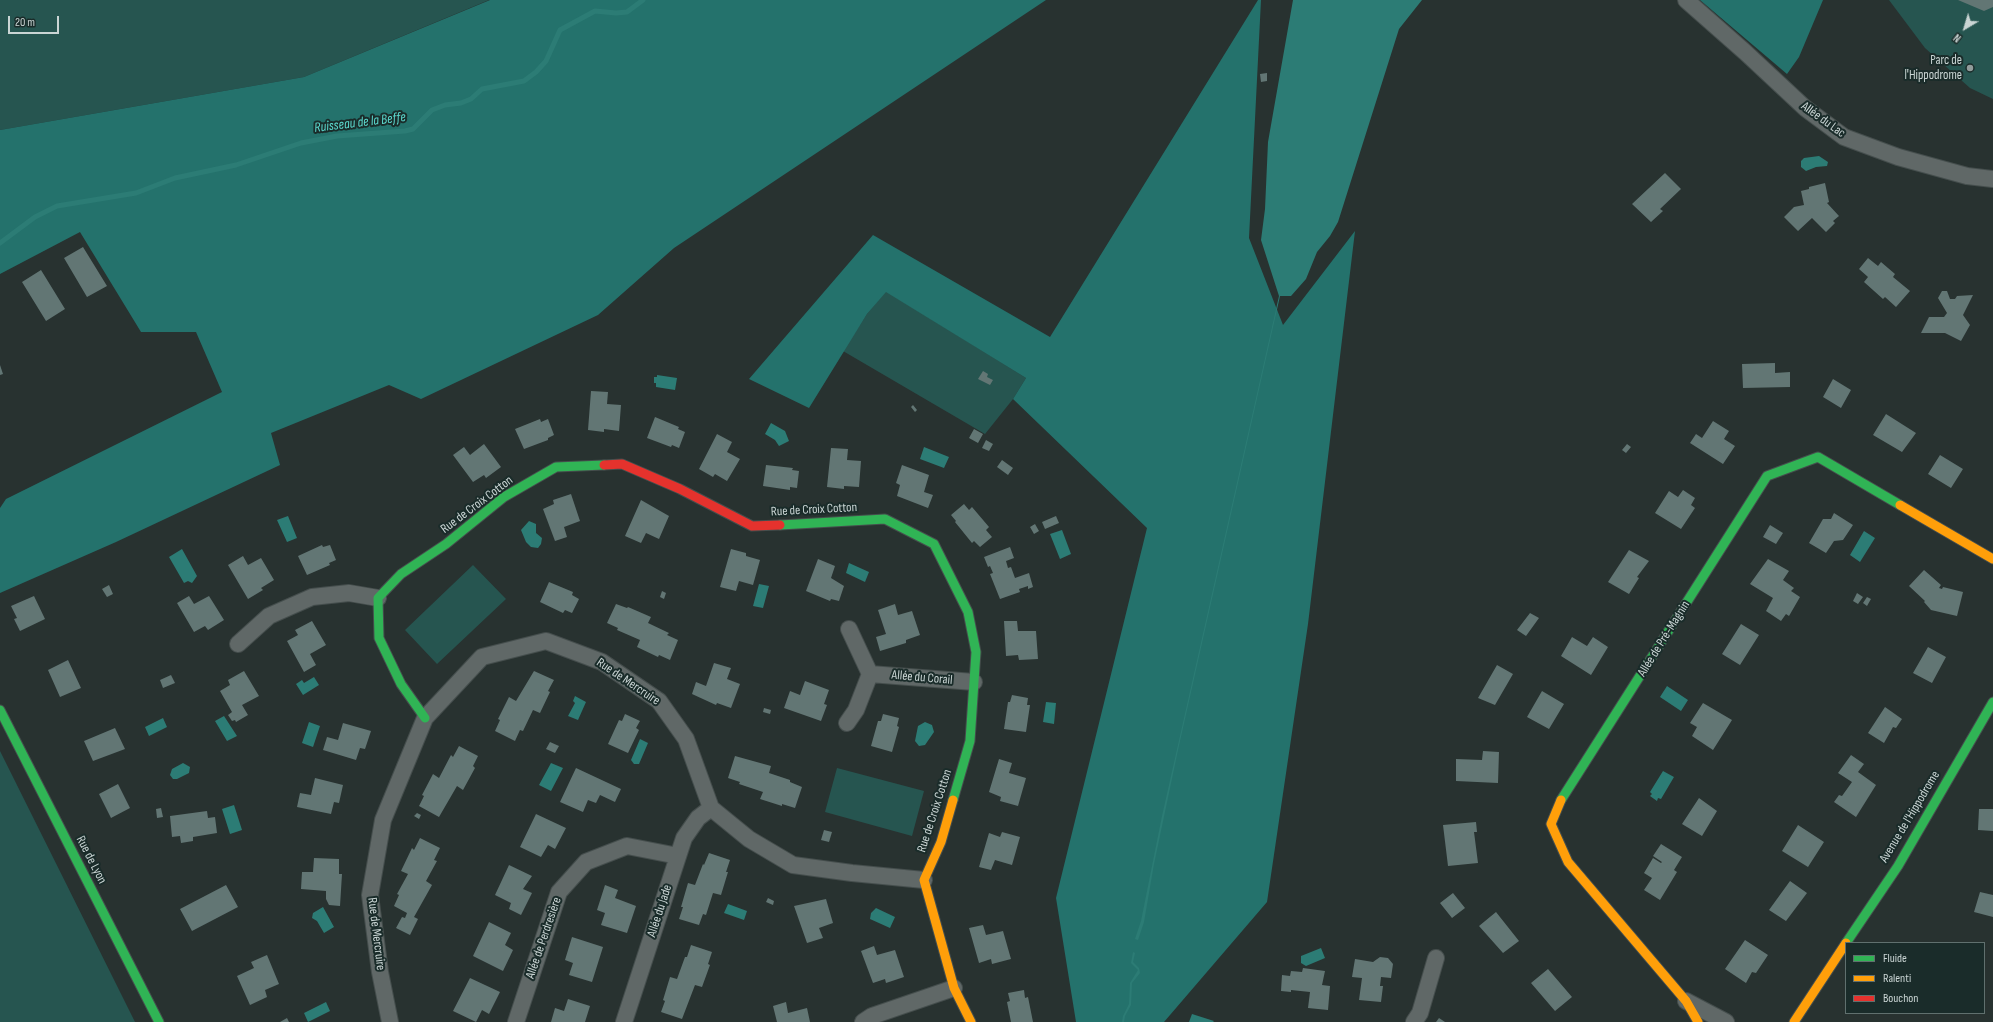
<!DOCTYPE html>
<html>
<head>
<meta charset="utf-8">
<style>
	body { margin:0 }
	#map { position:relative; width:1993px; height:1022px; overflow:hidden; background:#283230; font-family:"Sofia Sans Condensed",sans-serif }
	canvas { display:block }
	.legend { position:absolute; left:1845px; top:942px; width:140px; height:72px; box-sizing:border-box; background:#1a2c2a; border:1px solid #60706e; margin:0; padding:5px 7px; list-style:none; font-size:12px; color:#cad5d4 }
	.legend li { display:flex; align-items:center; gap:8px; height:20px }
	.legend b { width:20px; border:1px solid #60706e }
	.north { position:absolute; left:1945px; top:8px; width:40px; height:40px; -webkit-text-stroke:3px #1a2c2a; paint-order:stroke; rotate:218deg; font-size:11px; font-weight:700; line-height:16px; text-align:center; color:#cad5d4 }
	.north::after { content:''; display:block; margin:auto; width:14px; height:18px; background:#cad5d4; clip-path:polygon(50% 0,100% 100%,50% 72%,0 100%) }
	.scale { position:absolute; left:8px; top:16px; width:51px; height:18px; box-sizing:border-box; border:2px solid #cad5d4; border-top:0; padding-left:5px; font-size:12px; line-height:14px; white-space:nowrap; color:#cad5d4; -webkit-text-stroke:3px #1a2c2a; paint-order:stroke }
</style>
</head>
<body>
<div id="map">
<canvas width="1993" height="1022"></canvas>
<ul class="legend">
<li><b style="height:5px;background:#30b455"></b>Fluide</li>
<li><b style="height:5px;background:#ff9f0a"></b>Ralenti</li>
<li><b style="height:5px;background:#e5322d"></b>Bouchon</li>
</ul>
<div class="north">N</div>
<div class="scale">20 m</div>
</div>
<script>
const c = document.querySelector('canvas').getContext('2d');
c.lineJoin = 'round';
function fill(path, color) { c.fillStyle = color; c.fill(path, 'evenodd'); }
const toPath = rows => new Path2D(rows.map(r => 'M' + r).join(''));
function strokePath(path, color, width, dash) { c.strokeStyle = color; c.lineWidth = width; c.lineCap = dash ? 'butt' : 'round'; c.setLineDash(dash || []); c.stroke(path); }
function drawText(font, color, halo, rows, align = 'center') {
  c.font = font + ' "Sofia Sans Condensed",sans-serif'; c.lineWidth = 4; c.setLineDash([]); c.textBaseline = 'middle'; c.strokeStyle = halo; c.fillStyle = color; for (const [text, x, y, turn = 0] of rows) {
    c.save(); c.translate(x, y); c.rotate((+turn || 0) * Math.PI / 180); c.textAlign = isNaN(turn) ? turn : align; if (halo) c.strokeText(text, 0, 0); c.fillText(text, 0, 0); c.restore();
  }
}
const green = toPath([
	[0,0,489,0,304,77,0,130],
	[1889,0,1993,0,1993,99,1970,88,1925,48],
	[886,291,1026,378,1013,399,985,434,843,351,867,314],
	[473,565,506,599,437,664,405,630],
	[0,751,135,1022,0,1022],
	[837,768,924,791,912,836,825,812]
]);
const forest = toPath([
	[490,0,1046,0,674,248,598,315,421,399,389,385,271,433,280,465,116,542,0,593,0,508,6,499,222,392,196,332,141,332,80,232,0,274,0,130,304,77],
	[1258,0,1261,0,1249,238,1283,325,1355,231,1308,624,1267,902,1164,1022,1076,1022,1056,898,1147,528,1013,399,1026,378,886,292,867,314,809,408,749,379,873,235,1050,337],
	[1700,0,1823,0,1799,57,1787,74]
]);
const water = toPath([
	[1293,0,1422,0,1399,29,1338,222,1330,236,1317,252,1306,279,1291,296,1280,296,1178,750,1154,864,1144,922,1138,940,1135,939,1141,921,1162,816,1279,296,1261,240,1265,209,1268,142],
	[1819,156,1828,162,1827,166,1816,167,1806,171,1801,167,1801,161,1804,158],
	[657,375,677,378,675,390,656,387,656,383,654,383,654,377,657,377],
	[771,423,785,431,789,441,779,446,775,440,765,434],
	[924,447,949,457,944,468,920,459],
	[288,516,297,538,287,542,277,520],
	[529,521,536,524,536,533,542,538,541,544,538,548,531,547,526,542,521,530],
	[1062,530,1071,554,1060,559,1050,534],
	[1864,531,1875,538,1860,562,1850,555],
	[182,549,197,576,192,583,188,581,184,583,169,557],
	[849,563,869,572,865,582,846,573],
	[759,584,769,586,763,608,753,606],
	[314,677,319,685,303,695,296,684,302,680,304,683],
	[1667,686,1688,700,1681,711,1660,697],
	[575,696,586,702,578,720,568,716,575,703,573,701],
	[1046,702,1056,703,1054,724,1043,722],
	[224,716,237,736,227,741,215,721],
	[163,718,167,727,149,736,145,727],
	[309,722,320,726,313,747,302,743],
	[925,722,932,725,934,732,925,745,919,746,915,741,918,726],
	[640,739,648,743,639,764,634,764,631,760],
	[183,763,190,767,189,773,177,779,173,779,170,775,172,769],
	[551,763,563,768,551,791,539,785],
	[1663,771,1674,777,1661,799,1658,798,1657,801,1650,796,1652,794,1650,792],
	[234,805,242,830,230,834,222,809],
	[728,904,747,911,744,920,724,913],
	[323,907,334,927,324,933,317,921,312,918,313,913],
	[876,908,895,917,890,928,870,919,871,913],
	[1321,948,1325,958,1306,966,1301,963,1301,956],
	[1133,952,1135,953,1133,962,1139,968,1140,973,1132,983,1131,1005,1125,1016,1124,1022,1122,1022,1123,1016,1129,1004,1130,983,1138,970,1131,963],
	[326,1002,330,1011,308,1022,304,1013],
	[1192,1014,1214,1021,1213,1022,1189,1022]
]);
const stream = toPath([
	[0,243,35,217,57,206,136,193,175,178,236,165,301,143,337,136,405,131,413,129,432,110,445,105,461,103,471,99,482,89,524,81,536,72,546,61,560,30,595,11,616,13,627,12,643,0]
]);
const building = toPath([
	[1958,0,1993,0,1993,7,1984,11],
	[1267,73,1267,81,1261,82,1260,74],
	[1665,173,1681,189,1660,209,1663,211,1651,222,1632,204],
	[1825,183,1829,202,1827,203,1839,216,1833,221,1835,223,1826,232,1812,218,1798,231,1784,217,1794,207,1804,205,1801,191,1809,189,1809,187],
	[83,247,107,286,87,297,64,258],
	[1868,258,1878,266,1881,262,1895,274,1893,277,1910,291,1896,307,1885,297,1883,299,1864,282,1868,277,1859,269],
	[41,270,65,309,46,321,22,282],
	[1942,291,1947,291,1950,299,1955,299,1957,296,1973,295,1963,315,1970,325,1961,341,1945,333,1921,333,1929,317,1944,317,1947,313,1938,298],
	[1775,363,1775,373,1790,372,1790,387,1743,388,1742,364],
	[0,365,3,374,0,375],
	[983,371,988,374,987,377,993,380,990,385,978,379],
	[1833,379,1851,390,1841,408,1823,397],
	[591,391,608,392,607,404,621,405,619,431,604,429,604,432,588,430],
	[913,405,917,410,915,412,911,407],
	[1886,414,1916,433,1902,452,1873,435],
	[655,417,679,427,678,429,685,432,679,448,672,445,671,447,647,438],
	[540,419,541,422,548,419,554,435,548,438,548,440,524,449,515,429],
	[1713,421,1729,431,1724,439,1735,446,1723,464,1690,443,1696,434,1702,438],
	[974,429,983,434,978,443,969,438],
	[717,434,732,442,727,452,740,459,727,481,715,474,713,477,699,469],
	[986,440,993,444,989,451,982,448],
	[484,444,501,467,486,478,484,475,473,482,453,455,464,447,470,455],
	[1627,444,1631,447,1626,453,1622,450],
	[831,448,848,449,847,460,861,461,859,487,844,486,844,489,827,487],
	[1940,455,1963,469,1951,488,1928,474],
	[1002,460,1013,468,1008,475,997,467],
	[766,465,793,468,792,470,799,471,797,488,790,487,790,490,763,486],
	[902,465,929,475,924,492,933,495,928,508,897,496,900,485,896,483],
	[1683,490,1695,498,1691,505,1695,508,1681,529,1655,513,1669,491,1678,497],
	[571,494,580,521,564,527,567,537,555,541,543,509,554,504,553,500],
	[641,500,669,516,659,539,646,533,641,543,625,536],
	[964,504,969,510,972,507,989,527,986,530,992,537,980,547,974,541,972,543,955,522,956,521,951,515],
	[1834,513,1853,525,1843,540,1834,541,1826,553,1809,543,1823,519,1831,519],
	[1056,516,1059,523,1045,529,1042,522],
	[1035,524,1039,531,1034,534,1030,527],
	[1770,525,1783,533,1776,544,1763,537],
	[322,545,323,547,330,545,336,560,329,563,330,565,307,575,298,556],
	[1010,547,1014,558,1006,561,1008,568,1011,567,1015,578,1029,573,1033,587,1028,589,1028,586,1019,589,1020,592,1000,599,990,574,993,573,990,566,988,567,984,557],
	[731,549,746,553,746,556,760,560,753,585,739,581,736,591,720,587],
	[1629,550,1649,561,1637,577,1639,578,1629,594,1608,582],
	[243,556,248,565,261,558,274,580,261,588,263,590,248,599,228,565],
	[818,559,835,566,831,578,844,586,839,601,831,599,830,601,806,591],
	[1768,559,1789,571,1783,580,1794,588,1791,591,1800,597,1789,616,1786,614,1781,621,1766,611,1773,598,1750,584],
	[1924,570,1941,585,1939,588,1942,589,1943,587,1963,592,1957,616,1931,610,1924,602,1925,601,1909,586],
	[549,582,573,592,572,595,579,599,572,613,565,610,563,613,540,602],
	[109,585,113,594,107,597,102,589],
	[662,591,666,593,664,599,660,597],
	[1857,593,1863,597,1858,604,1853,601],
	[34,596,45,619,20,631,14,619,17,618,11,606],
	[189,596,194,604,209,596,224,620,208,630,205,626,194,632,177,603],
	[1867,597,1871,599,1867,606,1863,603],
	[616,604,627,608,628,607,651,617,648,623,669,633,667,635,678,640,670,660,659,655,658,657,637,647,640,640,617,630,618,628,607,623],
	[895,604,898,615,912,611,920,635,906,640,906,643,880,651,876,637,886,634,878,610],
	[1530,613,1539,618,1526,636,1517,630],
	[312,621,326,645,310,654,316,665,304,672,287,641,298,635,295,630],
	[1004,621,1017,621,1018,631,1036,631,1038,659,1019,660,1018,655,1006,656],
	[1741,624,1759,635,1740,665,1722,654],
	[1572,637,1587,646,1593,637,1608,647,1591,675,1561,656],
	[1928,647,1946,657,1932,683,1913,673],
	[68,660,81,688,60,697,48,670],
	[714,663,731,668,727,679,740,684,731,708,717,703,716,705,692,694,696,682,706,686],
	[1497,665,1513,674,1495,705,1478,698],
	[244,671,259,696,242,705,248,715,236,722,235,720,232,721,228,715,232,712,220,691,230,685,228,680],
	[534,671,554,680,548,691,550,692,540,713,533,710,523,731,520,730,515,741,495,731,500,720,498,719,509,697,516,701],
	[171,675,175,683,163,688,160,680],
	[805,681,829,690,824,704,827,705,821,721,784,708,790,691,800,695],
	[1542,691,1564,704,1549,729,1527,717],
	[1012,695,1028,698,1027,705,1030,705,1026,732,1004,729,1008,702,1010,702],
	[1703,703,1732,720,1713,750,1692,736,1697,727,1690,723],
	[1885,707,1902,719,1896,728,1893,727,1884,743,1868,733],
	[764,708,771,710,770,714,763,712],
	[625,714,640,721,636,728,639,730,628,753,608,744,619,720,622,721],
	[883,714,899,718,897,726,899,727,892,752,871,746,878,721,881,721],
	[343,723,371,731,365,749,360,748,356,760,323,750,327,737,338,740],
	[115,728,125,749,93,761,84,741],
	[550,742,559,746,555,753,546,749],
	[459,746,478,756,473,766,475,768,463,790,457,786,439,817,419,806,424,796,422,795,433,774,439,778,451,755,453,757],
	[1483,751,1499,752,1498,783,1456,781,1456,759,1482,760],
	[1851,755,1864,764,1858,772,1876,785,1856,817,1834,802,1839,795,1842,796,1852,782,1838,773],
	[735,756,771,766,769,773,790,780,790,782,802,787,795,808,782,804,782,806,760,799,763,792,739,784,740,782,728,778],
	[999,759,1012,763,1009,773,1026,778,1018,806,1000,801,1001,797,989,792],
	[576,768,621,789,615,802,600,795,596,803,588,800,583,812,560,802],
	[315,778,343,785,339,803,334,802,331,814,297,807,300,793,311,795],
	[118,784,130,808,111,818,99,794],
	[1699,798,1717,811,1702,836,1682,824],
	[161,808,163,817,157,818,156,809],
	[1979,809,1993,809,1993,831,1978,830],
	[207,811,208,818,215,817,217,833,193,837,193,841,181,843,180,836,172,837,170,816],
	[417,813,421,815,419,819,414,816],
	[536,814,566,828,555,849,548,845,541,857,520,847],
	[1476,822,1477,832,1474,832,1478,863,1448,866,1443,825],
	[1798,825,1824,842,1808,867,1782,851],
	[824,830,832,832,829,842,821,840],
	[1002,832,1020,837,1012,865,995,860,991,870,979,867,989,833,1000,837],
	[420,838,440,848,434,860,437,861,426,881,432,885,414,917,418,919,410,935,396,928,402,917,405,918,407,913,394,906,399,895,397,894,408,874,401,871,412,848,414,850],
	[1661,844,1682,857,1674,870,1677,872,1660,900,1644,890,1652,878,1644,873,1653,858,1661,863,1662,862,1653,856],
	[709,853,730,860,726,872,728,872,721,895,713,893,706,915,703,914,699,925,679,919,683,907,681,907,688,883,695,885,703,864,704,865],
	[314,858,339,859,339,874,342,874,340,906,329,905,326,899,326,891,301,889,302,872,313,872],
	[509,865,532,876,523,889,532,893,521,915,509,909,511,903,495,895],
	[1790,881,1807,893,1786,921,1769,910],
	[226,885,238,907,192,931,180,909],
	[605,885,618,890,615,898,636,906,627,933,601,925,605,913,597,910],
	[1980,892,1993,895,1993,917,1974,912],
	[1453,893,1465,908,1452,918,1440,903],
	[768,898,774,901,773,905,766,902],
	[826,899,833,923,819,928,823,938,807,943,794,906],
	[1496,912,1519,941,1503,953,1479,926],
	[489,922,511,933,505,945,513,950,503,971,473,956],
	[983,925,986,935,1003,931,1011,959,992,964,991,959,979,963,969,928],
	[572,937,603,947,592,982,569,975,573,963,565,960],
	[1745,940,1768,955,1756,973,1752,972,1746,983,1725,969],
	[691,945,712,952,708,964,710,965,702,987,695,985,682,1019,661,1012,665,1001,663,1000,670,977,677,979,685,957,687,957],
	[874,946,877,955,895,950,904,977,886,983,885,979,873,983,861,951],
	[267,955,279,984,265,990,267,997,250,1005,237,976,254,968,251,962],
	[1380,957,1388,958,1393,964,1391,978,1381,977,1380,986,1383,986,1381,1002,1359,1000,1362,978,1352,977,1355,959,1373,962],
	[1303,968,1325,971,1322,985,1330,986,1328,1010,1308,1008,1310,992,1291,990,1291,992,1281,991,1282,975,1290,976,1291,971,1302,972],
	[1548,969,1572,997,1555,1011,1531,983],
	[470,978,500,992,489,1014,482,1010,476,1022,453,1011],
	[1024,990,1025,998,1028,997,1033,1022,1011,1022,1007,1002,1010,1001,1008,993],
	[568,999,590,1006,585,1022,551,1022,555,1008,564,1011],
	[786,1002,788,1013,807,1008,810,1022,777,1022,773,1006],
	[287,1018,289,1022,280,1022],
	[1439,1018,1445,1022,1436,1022]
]);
const street = toPath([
	[1686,0,1745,52,1805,108,1844,137,1898,157,1967,176,1993,179],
	[849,629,870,674,974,682],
	[238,644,269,616,312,597,349,593,378,598],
	[847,723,856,710,870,674],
	[1686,1001,1726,1022],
	[390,1022,380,972,370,895,383,820,425,718,482,657,546,641,602,662,659,701,686,739,711,808,749,839,793,865,852,873,924,880],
	[516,1022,559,892,586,862,627,846,678,856],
	[624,1022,684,838,698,818,711,808],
	[863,1022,872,1016,954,988],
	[1414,1022,1420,1013,1436,958]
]);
const fast = toPath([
	[780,525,885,519,934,544,968,612,976,652,970,741,953,800],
	[0,710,159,1022],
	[425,718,401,684,379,638,378,598,401,574,446,544,504,497,556,467,604,465],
	[1561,800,1767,476,1818,457,1900,505],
	[1846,943,1898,866,1993,702]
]);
const slow = toPath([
	[1900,505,1993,559],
	[953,800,941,842,924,880,954,988,971,1022],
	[1561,800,1551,824,1568,862,1686,1001,1698,1022],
	[1794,1022,1846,943]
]);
const jam = toPath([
	[604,465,622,464,680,489,752,526,780,525]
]);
const markers = [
	[1970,68,4,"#919c9b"]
];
const poiNames = [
	["Parc de",1962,61],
	["l'Hippodrome",1962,76]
];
const streetNames = [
	["Allée du Lac",1823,120,36],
	["Rue de Croix Cotton",477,505,-37],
	["Rue de Croix Cotton",814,510,-3],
	["Allée de Pré-Magnin",1664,639,-58],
	["Allée du Corail",922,678,5],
	["Rue de Mercruire",628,682,34],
	["Rue de Croix Cotton",935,811,-72],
	["Avenue de l'Hippodrome",1910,817,-59],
	["Rue de Lyon",91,860,63],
	["Allée du Jade",660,911,-72],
	["Rue de Mercruire",376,934,83],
	["Allée de Perdresière",544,938,-71]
];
const waterNames = [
	["Ruisseau de la Beffe",360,123,-7]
];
fill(green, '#265550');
fill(forest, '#24726c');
fill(water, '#2c7c75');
strokePath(stream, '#2c7c75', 5);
fill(building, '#627674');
strokePath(street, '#454e4d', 18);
strokePath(fast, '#454e4d', 11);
strokePath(slow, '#454e4d', 11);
strokePath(jam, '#454e4d', 11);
strokePath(street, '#606867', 16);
strokePath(fast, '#30b455', 9);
strokePath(slow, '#ff9f0a', 9);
strokePath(jam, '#e5322d', 9);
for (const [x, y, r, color] of markers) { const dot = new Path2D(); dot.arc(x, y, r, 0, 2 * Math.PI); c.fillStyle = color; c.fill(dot); strokePath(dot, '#1a2c2a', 1.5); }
drawText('13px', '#cad5d4', '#1a2c2a', poiNames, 'right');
drawText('13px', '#cad5d4', '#1a2c2a', streetNames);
drawText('italic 14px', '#5cdacf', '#1a2c2a', waterNames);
</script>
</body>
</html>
